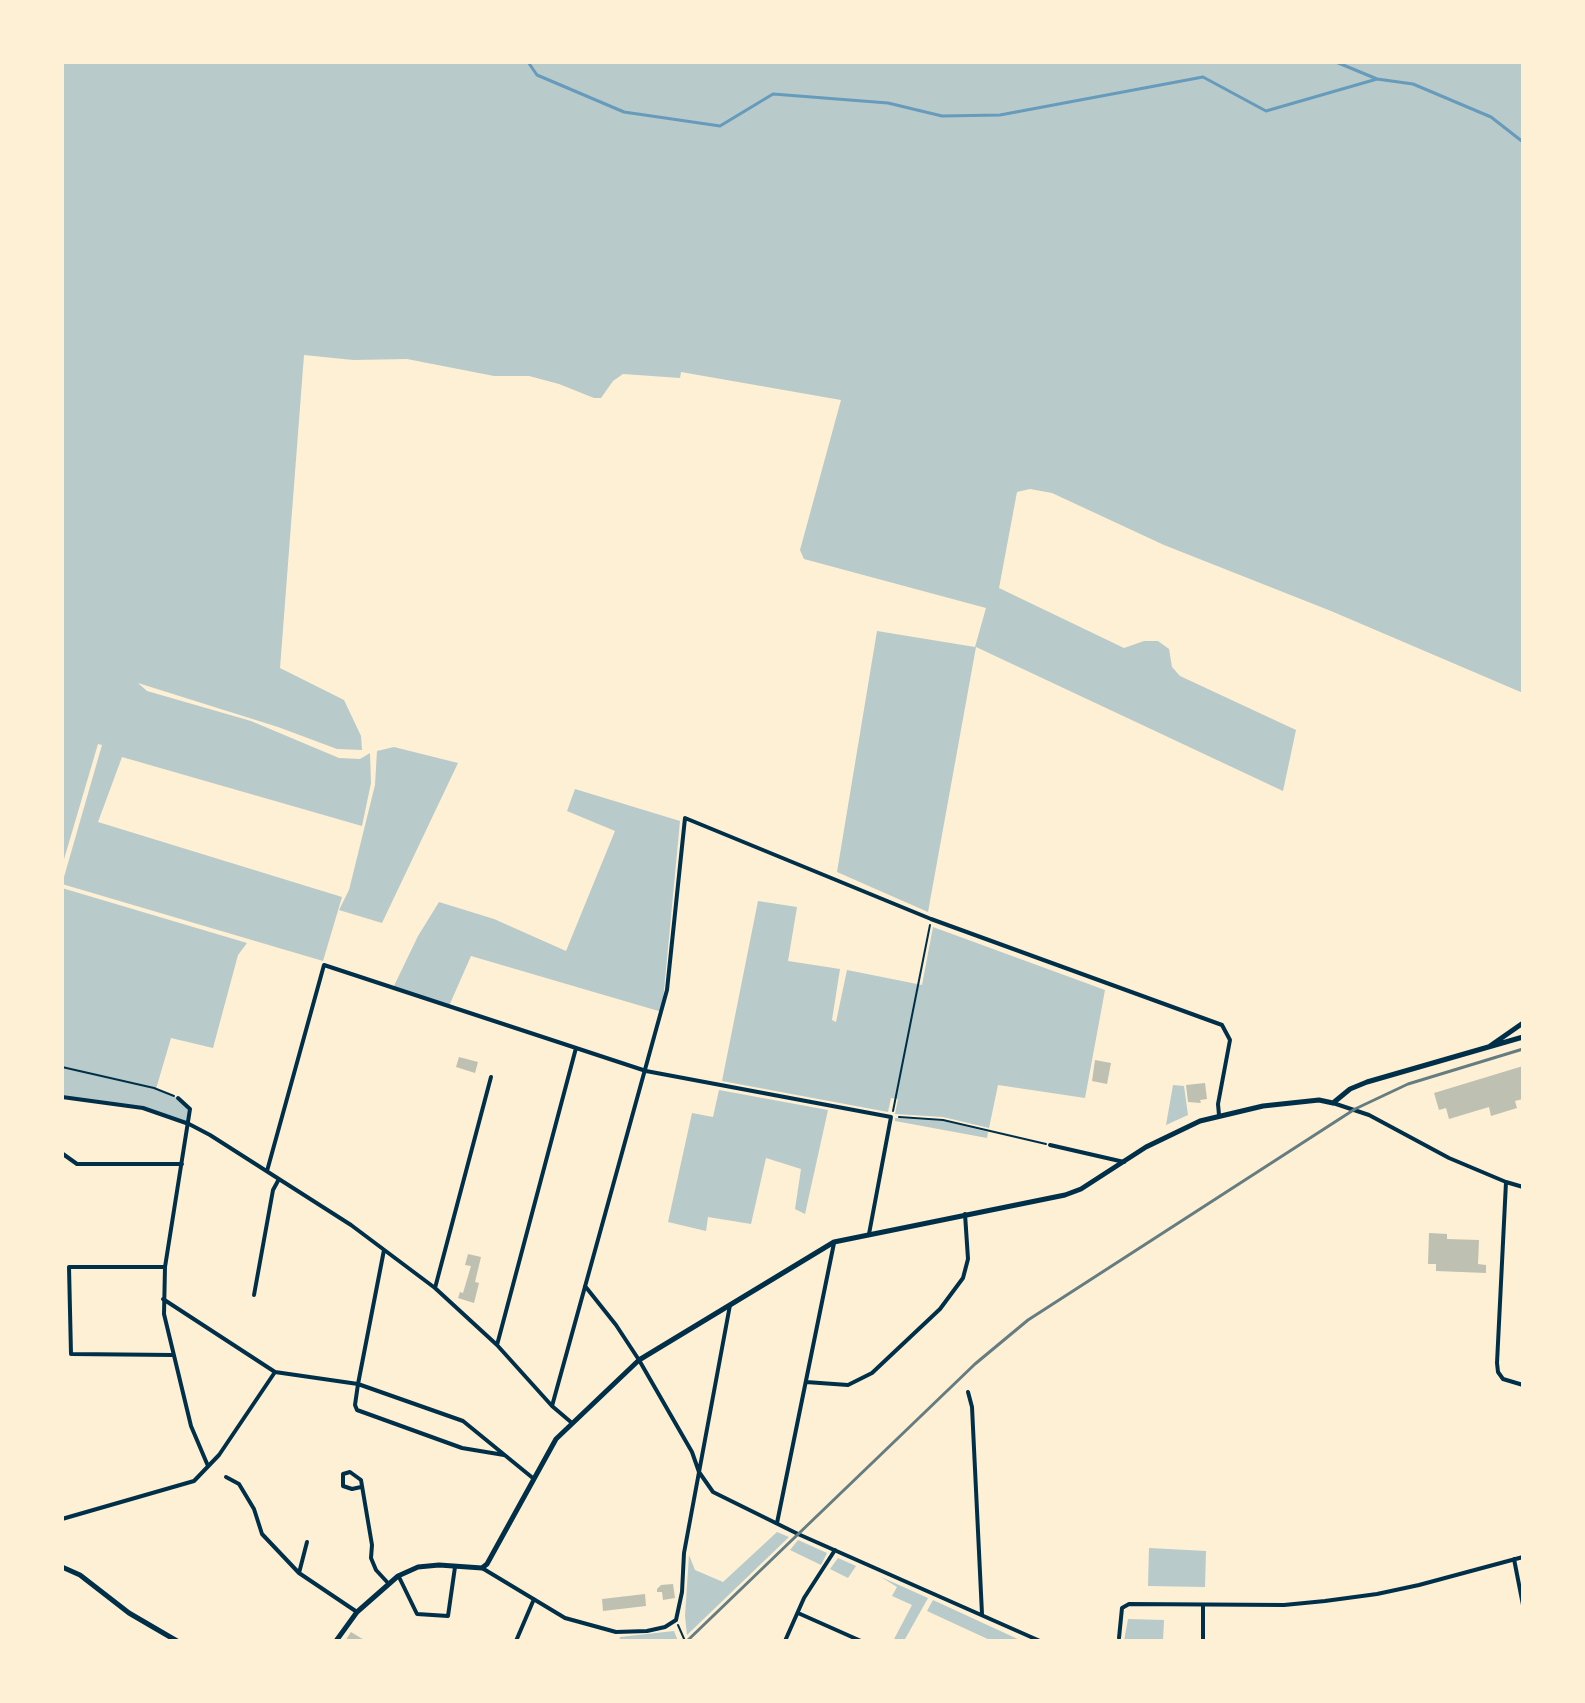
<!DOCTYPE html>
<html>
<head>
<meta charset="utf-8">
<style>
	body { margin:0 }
	#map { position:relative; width:1585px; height:1703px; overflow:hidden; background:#fdf0d5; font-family:Poppins,sans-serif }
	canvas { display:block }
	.frame { position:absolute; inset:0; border:64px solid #fdf0d5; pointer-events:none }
</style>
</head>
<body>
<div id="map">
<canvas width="1585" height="1703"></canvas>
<div class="frame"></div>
</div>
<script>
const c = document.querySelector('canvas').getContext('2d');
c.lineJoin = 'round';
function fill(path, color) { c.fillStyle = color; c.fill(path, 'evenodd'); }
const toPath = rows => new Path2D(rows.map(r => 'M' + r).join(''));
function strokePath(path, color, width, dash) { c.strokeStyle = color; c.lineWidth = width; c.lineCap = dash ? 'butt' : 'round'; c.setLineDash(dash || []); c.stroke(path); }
const green = toPath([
	[62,62,1523,62,1523,693,1331,611,1164,545,1052,493,1030,489,1017,492,999,588,1124,648,1144,641,1158,641,1169,649,1172,667,1180,676,1296,730,1283,791,976,647,928,912,837,872,877,631,975,647,986,608,804,559,800,550,841,400,681,372,680,378,623,374,613,381,601,398,594,398,559,384,529,376,494,376,407,359,353,360,304,355,280,668,344,700,361,736,362,750,337,749,278,727,138,683,147,691,251,721,339,758,360,759,370,753,371,783,362,826,122,757,98,822,342,897,323,961,62,884,102,745,98,744,62,866],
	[394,747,458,763,382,923,339,910,349,890,375,785,377,751],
	[575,789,680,821,662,1012,471,956,449,1006,393,988,418,936,439,902,494,919,566,951,615,831,567,811],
	[62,888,247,943,238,955,213,1048,171,1038,156,1089,178,1098,190,1109,189,1124,143,1108,62,1097],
	[758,901,797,907,788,961,840,969,832,1020,836,1022,847,970,922,985,933,927,1105,990,1085,1098,998,1085,989,1128,943,1117,895,1114,898,1099,891,1098,888,1112,722,1081],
	[1173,1085,1184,1086,1188,1115,1166,1125],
	[719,1090,828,1110,805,1214,795,1209,801,1169,766,1158,751,1224,708,1217,706,1231,668,1222,692,1113,713,1117],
	[895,1118,944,1121,988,1132,987,1138,895,1121],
	[777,1532,789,1537,687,1635,685,1616,689,1555,695,1570,723,1582],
	[798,1540,827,1553,821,1565,790,1550],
	[1149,1548,1206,1551,1205,1587,1148,1586],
	[838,1558,856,1566,848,1578,830,1569],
	[881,1577,928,1598,904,1641,893,1641,912,1605,892,1596,897,1587],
	[933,1600,1022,1641,992,1641,927,1611],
	[1128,1619,1164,1620,1163,1641,1124,1641],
	[674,1631,678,1641,619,1641,620,1637]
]);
const stream = toPath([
	[528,62,537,75,624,112,720,126,773,94,888,103,942,116,1000,115,1203,77,1266,111,1377,79,1413,84,1491,117,1523,142],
	[1336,62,1377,79]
]);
const building = toPath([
	[459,1057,478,1062,475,1073,456,1067],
	[1095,1060,1111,1063,1107,1084,1092,1081],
	[1523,1066,1523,1099,1515,1101,1517,1108,1491,1116,1489,1107,1449,1119,1446,1108,1439,1110,1434,1093],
	[1205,1083,1207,1099,1200,1100,1201,1103,1188,1102,1186,1085],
	[1429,1233,1447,1234,1447,1239,1479,1240,1478,1264,1486,1265,1486,1273,1436,1271,1436,1264,1428,1264],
	[468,1254,481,1257,475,1282,479,1283,474,1303,458,1298,460,1292,463,1293,471,1266,465,1265],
	[673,1584,675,1598,663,1600,662,1592,657,1592,657,1589,661,1585],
	[645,1594,646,1606,603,1611,602,1599],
	[351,1632,366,1641,345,1641]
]);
const path = toPath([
	[62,1067,154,1088,174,1096],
	[893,1111,930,925],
	[899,1117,943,1120,1046,1144],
	[678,1625,685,1641]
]);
const minor = toPath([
	[62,1097,143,1108,189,1124,210,1135,351,1225,435,1288,497,1345,552,1406,572,1423],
	[178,1098,190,1109,165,1267,164,1314,191,1426,208,1466],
	[1333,1103,1369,1115,1449,1158,1506,1182,1523,1187],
	[1050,1145,1124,1162],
	[63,1154,77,1164,182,1164],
	[267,1171,324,965,646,1071,891,1117,869,1234],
	[1506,1182,1497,1363,1498,1372,1503,1379,1523,1385],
	[384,1250,358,1384,355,1405,357,1410,462,1448,504,1455],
	[165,1267,69,1267,71,1354,173,1355],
	[585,1286,616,1325,639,1360,692,1452,699,1472,713,1492,798,1534,1040,1641],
	[435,1288,491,1077],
	[254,1295,273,1190,279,1179],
	[163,1299,275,1372,358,1384,463,1421,534,1479],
	[497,1345,576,1048],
	[806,1382,848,1385,872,1373,940,1309,963,1278,968,1259,965,1214],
	[968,1392,972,1407,982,1614],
	[552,1406,667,990,685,818,931,919,1222,1025,1230,1040,1218,1104,1219,1115],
	[226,1477,239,1484,254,1509,262,1534,299,1573,357,1612],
	[361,1487,352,1489,343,1486,343,1474,350,1472,361,1480,372,1545,371,1558,376,1570,388,1583],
	[62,1519,194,1481,219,1455,275,1372],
	[777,1523,834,1243],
	[1514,1559,1523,1605],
	[482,1568,565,1618,616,1632,647,1631,665,1627,676,1620,682,1592,684,1553,730,1305],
	[299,1573,307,1542],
	[399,1577,417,1614,448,1616,455,1567],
	[798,1613,861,1641],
	[1119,1638,1122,1608,1129,1604,1284,1605,1325,1601,1377,1594,1419,1585,1523,1557],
	[516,1641,534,1599],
	[785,1641,804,1598,835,1550],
	[1203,1641,1203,1605]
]);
const tertiary = toPath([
	[1490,1046,1523,1023],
	[62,1567,80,1575,129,1613,177,1641],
	[336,1641,357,1612,398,1576,418,1567,439,1565,482,1568,487,1564,556,1439,639,1360,834,1242,1065,1195,1081,1189,1146,1147,1200,1121,1263,1106,1319,1100,1333,1103,1350,1089,1367,1082,1523,1037]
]);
const rail = toPath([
	[687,1641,975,1364,1028,1320,1355,1109,1408,1084,1523,1049]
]);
fill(green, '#b9caca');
strokePath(stream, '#669bbc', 3);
fill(building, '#bec0b2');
strokePath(path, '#003049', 2);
strokePath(minor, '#003049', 4);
strokePath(tertiary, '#003049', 5);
strokePath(rail, '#657d81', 3);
</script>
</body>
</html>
